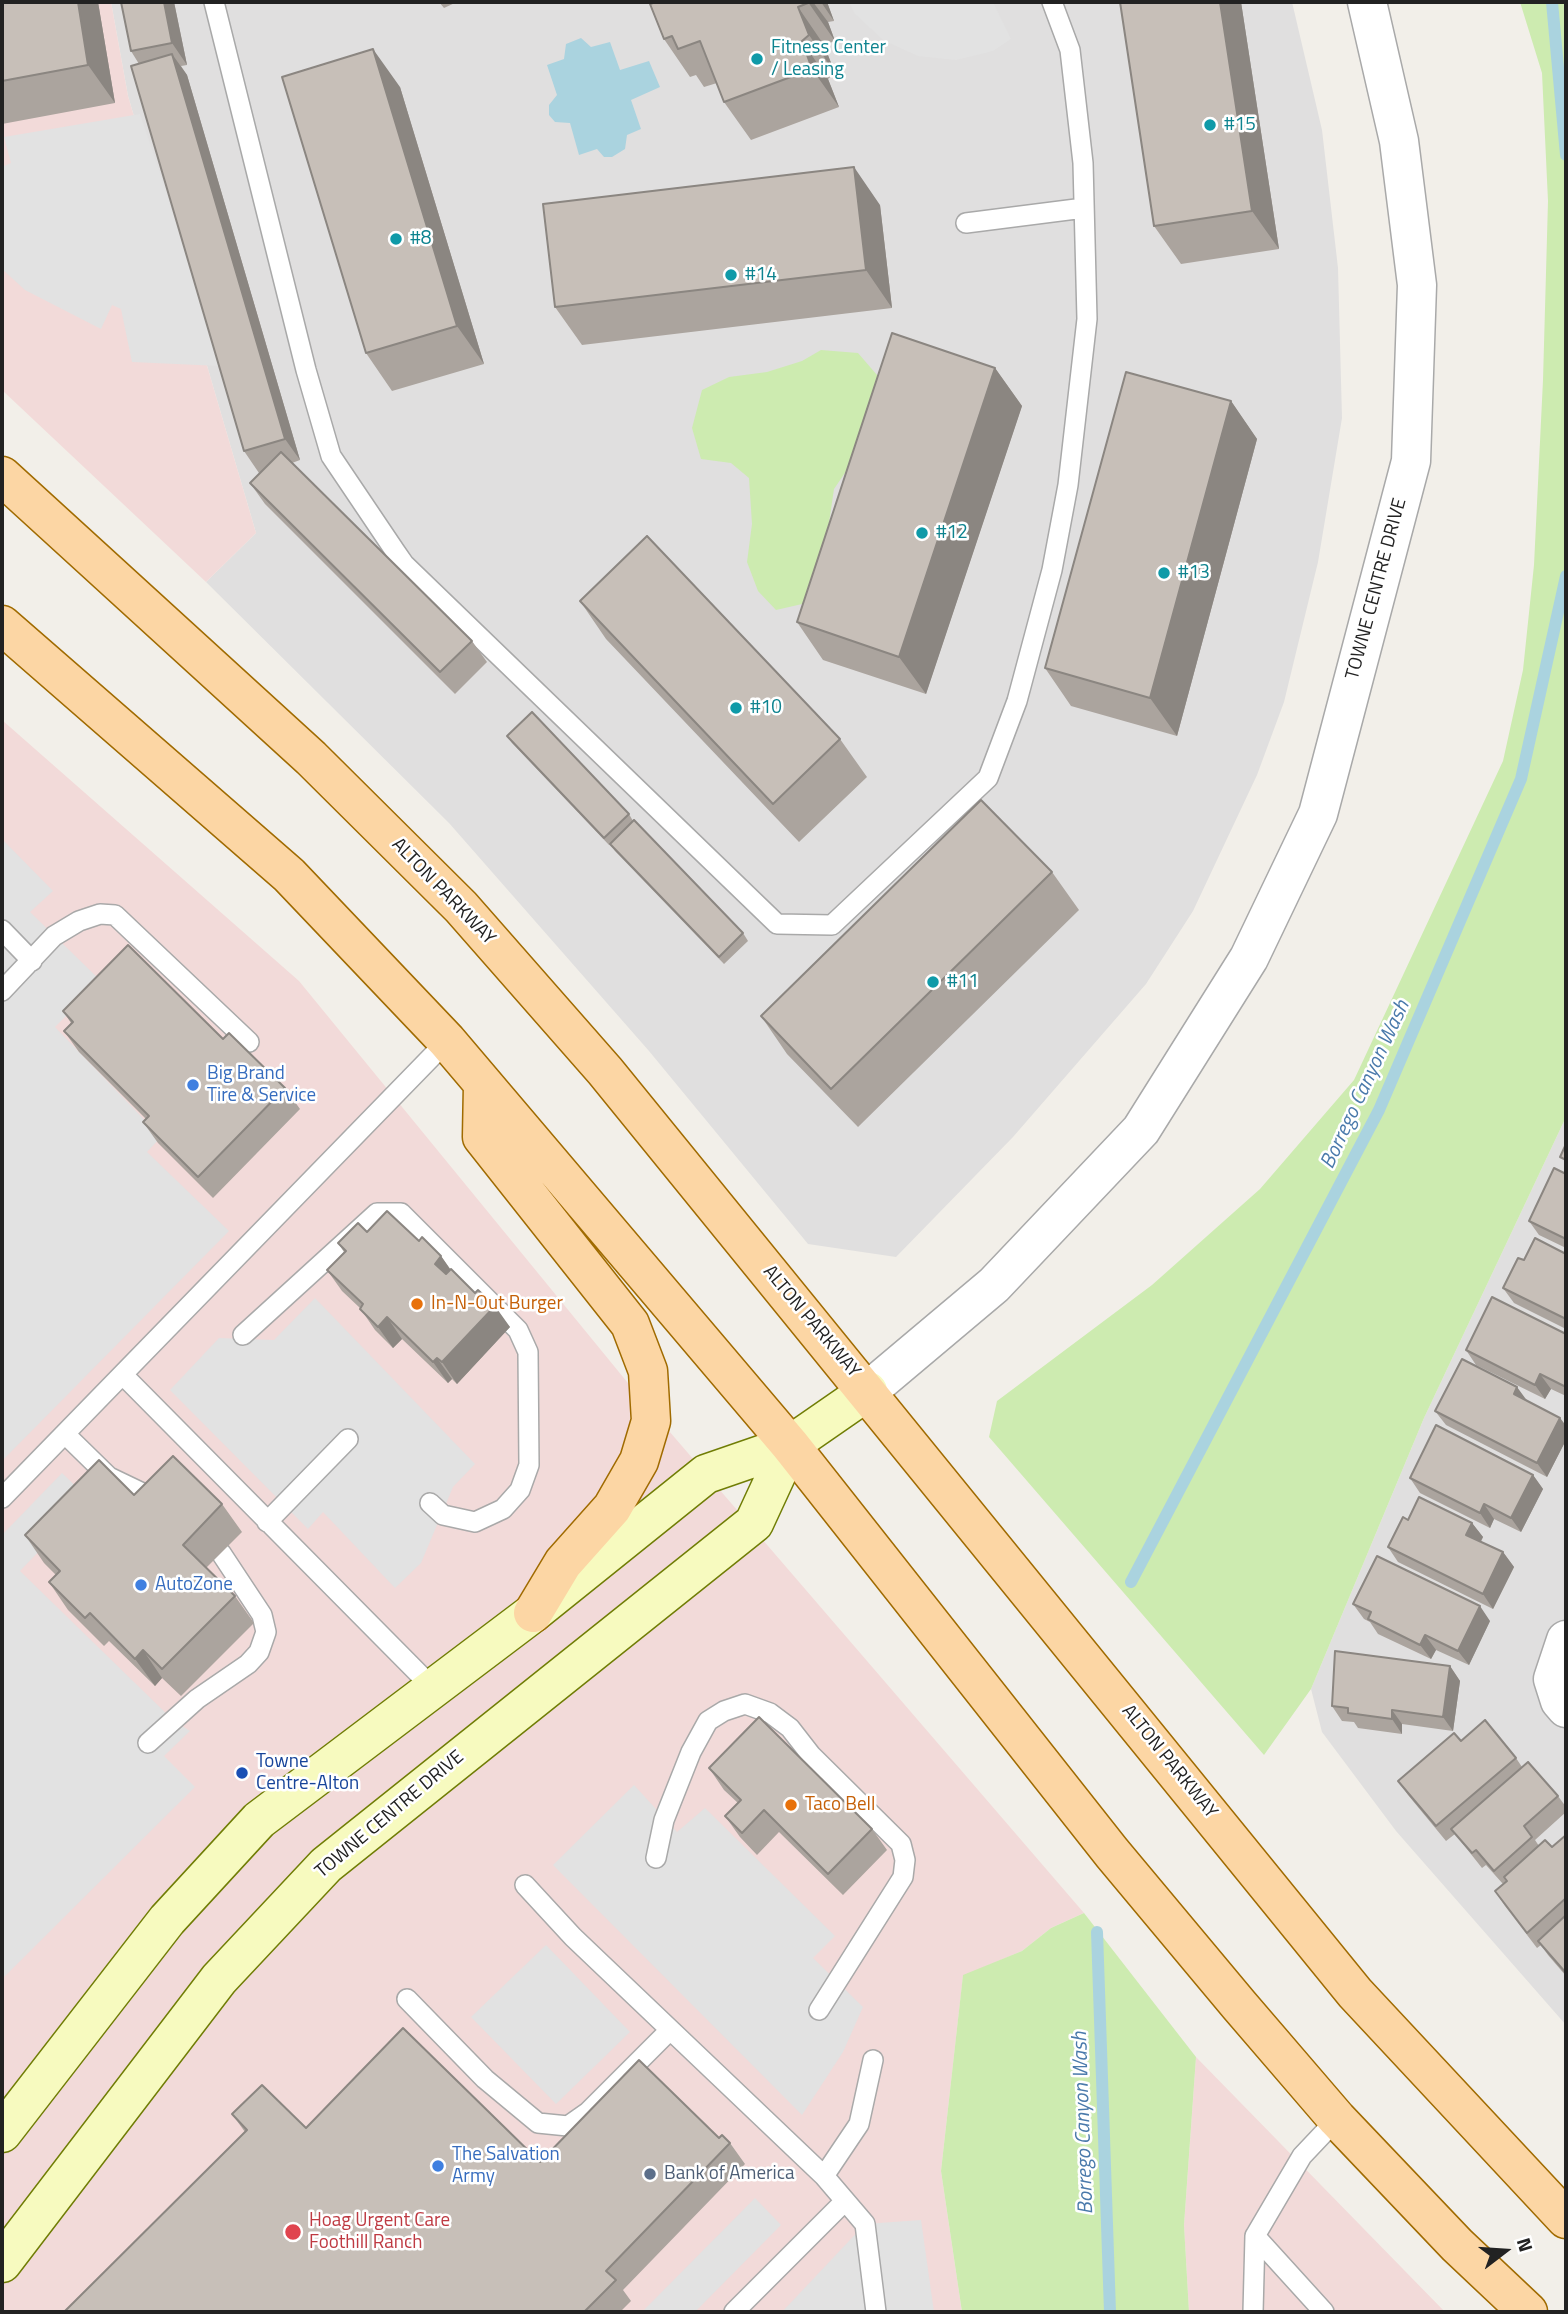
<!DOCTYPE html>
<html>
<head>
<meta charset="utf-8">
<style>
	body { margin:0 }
	#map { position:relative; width:1568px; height:2314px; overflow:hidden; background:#f2efe9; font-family:"Titillium Web",sans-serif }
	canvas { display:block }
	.frame { position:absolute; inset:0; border:4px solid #222; pointer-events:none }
	.north { position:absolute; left:1470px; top:2216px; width:70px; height:70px; -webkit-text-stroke:5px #fff; paint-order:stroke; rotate:73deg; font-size:19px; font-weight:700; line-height:28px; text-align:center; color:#222 }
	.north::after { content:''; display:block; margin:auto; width:24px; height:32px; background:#222; clip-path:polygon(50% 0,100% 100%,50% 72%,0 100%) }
</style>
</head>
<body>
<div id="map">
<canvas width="1568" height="2314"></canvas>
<div class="frame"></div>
<div class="north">N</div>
</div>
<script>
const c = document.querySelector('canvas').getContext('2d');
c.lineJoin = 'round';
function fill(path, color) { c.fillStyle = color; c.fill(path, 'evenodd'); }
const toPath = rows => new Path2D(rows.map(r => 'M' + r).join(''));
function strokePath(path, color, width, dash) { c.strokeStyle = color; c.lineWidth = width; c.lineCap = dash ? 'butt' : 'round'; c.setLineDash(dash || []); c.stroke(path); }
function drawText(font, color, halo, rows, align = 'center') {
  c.font = font + ' "Titillium Web",sans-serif'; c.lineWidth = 5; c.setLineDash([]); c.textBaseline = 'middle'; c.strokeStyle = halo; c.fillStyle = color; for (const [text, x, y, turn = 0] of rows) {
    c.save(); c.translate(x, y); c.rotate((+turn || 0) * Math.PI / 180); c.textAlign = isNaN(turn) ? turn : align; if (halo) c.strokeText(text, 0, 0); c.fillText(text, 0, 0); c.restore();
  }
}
const residential = toPath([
	[111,2,1292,2,1322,130,1338,268,1342,418,1318,562,1284,702,1257,775,1193,911,1146,984,1013,1137,896,1257,808,1244,649,1051,449,823,206,582,256,533,128,96],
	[1566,1117,1566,2025,1396,1831,1322,1732,1311,1689,1424,1418]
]);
const commercial = toPath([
	[2,2,111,2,128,96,256,533,206,582,2,390],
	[2,720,299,981,632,1388,1084,1913,1051,1928,1022,1951,963,1976,941,2171,962,2312,2,2312],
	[1196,2057,1445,2312,1189,2312,1184,2225]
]);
const grass = toPath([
	[1520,2,1566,2,1566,1117,1424,1418,1311,1689,1264,1755,989,1437,997,1401,1152,1285,1260,1189,1354,1080,1503,761,1523,670,1534,565,1543,380,1548,201,1542,73],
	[821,350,858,353,877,375,878,398,868,439,834,489,822,570,811,602,776,610,758,591,747,562,752,524,749,478,731,463,701,459,692,428,702,390,729,377,767,372,802,361],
	[1084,1913,1196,2057,1184,2225,1189,2312,962,2312,941,2171,963,1975,1022,1951,1051,1928]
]);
const parking = toPath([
	[849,2,993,2,1011,39,993,51,956,60,918,56,883,40,855,14],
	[140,114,162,179,220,366,132,362,121,309,112,305,101,329,25,290,2,269,2,167,11,163,4,137],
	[2,839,53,891,30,912,101,981,55,1027,161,1137,147,1152,229,1231,2,1461],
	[315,1298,475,1464,453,1487,421,1563,395,1588,323,1512,308,1529,170,1390,219,1338,274,1340],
	[62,1473,89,1499,20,1571,174,1721,190,1731,164,1756,195,1787,2,1979,2,1535],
	[634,1785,677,1832,705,1808,835,1936,813,1958,863,2007,843,2052,802,2115,553,1865],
	[546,1945,630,2032,556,2104,471,2017],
	[755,2198,781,2225,695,2312,642,2312],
	[921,2220,934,2312,782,2312,865,2224]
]);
const water = toPath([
	[581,38,591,47,610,42,620,70,649,61,660,87,631,100,641,129,627,135,625,149,612,157,604,157,597,149,579,155,570,123,555,122,549,115,549,105,557,95,547,65,564,59,566,44]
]);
const stream = toPath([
	[1552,2,1566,155],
	[1131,1582,1379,1110,1521,779,1566,576],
	[1097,1932,1110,2312]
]);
const service = toPath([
	[214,2,306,370,331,456,395,551,404,564,777,924,832,925,988,778,1017,701,1052,570,1068,485,1087,319,1083,163,1070,50,1052,2],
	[966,223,1084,208],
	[2,930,32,961],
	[2,991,54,936,79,921,100,914,115,915,249,1042],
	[243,1335,377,1213,401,1213,518,1330,528,1352,529,1465,520,1490,503,1509,475,1522,443,1515,430,1503],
	[123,1375,434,1689],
	[65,1434,109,1477,159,1501],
	[2,1498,447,1041],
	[267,1522,348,1439],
	[148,1743,197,1699,248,1664,259,1652,266,1632,262,1615,221,1553],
	[656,1858,664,1820,691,1752,708,1721,724,1711,745,1704,770,1713,790,1728,811,1755,901,1844,905,1860,903,1877,819,2010],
	[525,1885,573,1937,824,2176,859,2124,873,2060],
	[407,1999,485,2079,538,2123,568,2126,588,2112,670,2030],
	[824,2176,865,2224,876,2312],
	[1255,2236,1324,2312],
	[734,2312,845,2201],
	[1253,2312,1255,2236,1302,2156,1337,2119]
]);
const minor = toPath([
	[1566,1640,1553,1679,1560,1701,1566,1708]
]);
const tertiary = toPath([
	[868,1391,994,1285,1141,1130,1249,958,1318,814,1411,461,1417,285,1399,141,1367,2]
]);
const secondary = toPath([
	[2,2133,167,1920,259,1820,533,1613,706,1474,790,1445,868,1391],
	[2,2263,219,1979,326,1865,754,1523,790,1445]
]);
const primary = toPath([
	[2,476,311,758,461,907,605,1071,1355,1993,1566,2219],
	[2,625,289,875,447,1041,790,1445,1112,1853,1239,2005,1337,2119,1457,2245,1528,2312],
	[483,1085,482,1137,630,1324,648,1371,651,1421,639,1461,612,1508,563,1563,533,1613]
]);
const wall = toPath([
	[2,2,98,2,115,103,2,124],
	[174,2,187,65,181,66,187,75,300,460,292,463,472,641,487,662,455,694,265,504,250,483,261,472,259,473,244,451,139,64,131,51],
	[439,2,457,2,444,8],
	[656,2,827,2,834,21,828,22,835,41,824,45,835,73,828,79,839,107,751,140,724,102,717,83,704,87,696,75,690,77,664,39],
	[1120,2,1241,2,1279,249,1181,264,1154,226],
	[400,87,484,364,392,391,366,353],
	[880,205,892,308,582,345,555,307],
	[995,368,1022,406,926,694,823,660,797,622],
	[1231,401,1257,439,1177,736,1071,706,1045,668],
	[580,601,840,739,867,777,799,842,606,639],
	[507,736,629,814,633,821,743,933,748,941,724,964,615,851,610,844,609,845,512,743],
	[1052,872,1079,910,858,1127,787,1054,761,1016],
	[63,1011,223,1039,285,1088,300,1109,213,1198,158,1143,143,1122,146,1119,79,1052,64,1031,71,1023],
	[1566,1174,1566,1248,1539,1235,1529,1221],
	[367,1232,419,1241,441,1256,451,1270,510,1327,457,1384,452,1379,448,1383,402,1339,393,1348,375,1330,360,1308,342,1291,327,1270,344,1252,338,1243],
	[1566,1254,1566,1329,1514,1303,1503,1288,1524,1260],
	[1566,1334,1566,1396,1551,1389,1545,1399,1476,1365,1466,1350],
	[1527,1401,1560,1418,1566,1426,1566,1440,1547,1477,1446,1425,1435,1411],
	[1533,1475,1543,1489,1521,1532,1494,1519,1490,1528,1420,1493,1410,1478],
	[134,1495,222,1504,242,1532,206,1568,235,1596,254,1623,181,1696,162,1678,155,1686,109,1641,104,1646,68,1610,49,1582,56,1575,44,1563,25,1535],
	[1408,1520,1472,1523,1483,1537,1481,1542,1503,1552,1514,1567,1493,1609,1398,1562,1388,1547],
	[1353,1604,1490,1621,1469,1665,1436,1650,1431,1659,1378,1634,1370,1622,1364,1619],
	[1450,1666,1460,1681,1453,1731,1402,1724,1402,1734,1358,1728,1354,1722,1342,1721,1332,1706],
	[1461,1741,1516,1758,1522,1767,1558,1796,1566,1807,1566,1812,1535,1840,1539,1846,1552,1847,1566,1835,1566,1976,1548,1955,1541,1945,1537,1948,1505,1906,1495,1891,1503,1884,1486,1865,1482,1868,1455,1834,1446,1841,1408,1795,1398,1781],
	[709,1768,872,1829,887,1850,843,1895,779,1832,757,1855,740,1837,725,1816,738,1803,724,1790],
	[232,2114,306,2128,540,2162,719,2138,730,2143,745,2164,623,2290,631,2301,620,2312,64,2312,245,2132]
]);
const shadedWall = toPath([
	[78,2,98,2,115,103,88,65],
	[164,2,174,2,187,65,172,43],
	[808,2,813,2,828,22,835,41],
	[821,2,827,2,834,21],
	[1220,2,1241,2,1279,249,1252,211],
	[798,7,824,45,835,73,809,35],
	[802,41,828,79,839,107,812,69],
	[373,49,400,87,484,364,457,326],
	[172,54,187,75,300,460,285,439],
	[854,167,880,205,892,308,866,270],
	[995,368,1022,406,926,694,899,657],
	[1231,401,1257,439,1177,736,1150,698],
	[441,1256,456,1278,450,1285,435,1264],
	[495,1306,510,1327,457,1384,442,1362],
	[387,1317,402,1339,393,1348,378,1327],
	[437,1358,452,1379,448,1383,433,1362],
	[1540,1374,1551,1389,1545,1399,1535,1385],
	[1517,1387,1528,1402,1514,1394],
	[1560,1418,1566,1426,1566,1440,1547,1477,1537,1463],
	[1533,1475,1543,1489,1521,1532,1511,1518],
	[1484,1504,1494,1519,1490,1528,1480,1513],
	[1472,1523,1483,1537,1476,1549,1466,1535],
	[1503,1552,1514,1567,1493,1609,1483,1594],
	[1480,1606,1490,1621,1469,1665,1458,1651],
	[1425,1635,1436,1650,1431,1659,1420,1645],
	[143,1650,162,1678,155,1686,135,1659],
	[1450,1666,1460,1681,1453,1731,1443,1717],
	[1392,1710,1402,1724,1402,1734,1392,1719]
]);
const building = toPath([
	[2,2,78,2,88,65,2,81,2,2],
	[121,2,164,2,172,43,131,51,121,2],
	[656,2,808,2,808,3,798,7,809,35,802,41,812,69,724,102,700,41,678,49,672,36,664,39,650,4,656,2],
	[1120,2,1220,2,1252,211,1154,226,1120,2],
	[373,49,457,326,366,353,282,77,373,49],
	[172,54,285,439,244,451,131,66,172,54],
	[854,167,866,270,555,307,543,204,854,167],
	[892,333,995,368,899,657,797,622,892,333],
	[1126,372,1231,401,1150,698,1045,668,1126,372],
	[281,452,472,641,440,672,250,483,281,452],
	[647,536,840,739,773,804,580,601,647,536],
	[532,712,629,814,604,838,507,736,532,712],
	[981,800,1052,872,831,1089,761,1016,981,800],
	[634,820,743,933,719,957,610,844,634,820],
	[128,945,223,1039,229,1033,285,1088,198,1177,143,1122,149,1116,64,1031,73,1022,63,1011,128,945],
	[1566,1144,1566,1160,1560,1157,1566,1144],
	[1554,1168,1566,1174,1566,1239,1529,1221,1554,1168],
	[387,1211,419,1241,422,1237,441,1256,435,1264,446,1274,451,1269,475,1293,478,1290,495,1306,442,1362,437,1358,433,1362,387,1317,378,1327,360,1309,363,1304,327,1270,346,1251,338,1243,358,1223,367,1232,387,1211],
	[1535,1238,1566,1254,1566,1319,1503,1288,1518,1258,1524,1260,1535,1238],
	[1492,1297,1566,1334,1566,1387,1540,1374,1535,1385,1466,1350,1492,1297],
	[1462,1359,1517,1387,1514,1394,1560,1418,1537,1463,1435,1411,1462,1359],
	[1436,1425,1533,1475,1511,1518,1484,1504,1480,1513,1410,1478,1436,1425],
	[173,1456,222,1504,183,1545,235,1596,162,1669,143,1650,135,1659,90,1613,85,1618,49,1582,60,1571,25,1535,99,1460,134,1495,173,1456],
	[1419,1497,1472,1523,1466,1535,1503,1552,1483,1594,1388,1547,1403,1517,1408,1520,1419,1497],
	[1377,1556,1480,1606,1458,1651,1425,1635,1420,1645,1368,1619,1371,1612,1353,1604,1377,1556],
	[1335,1651,1450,1666,1443,1717,1392,1710,1392,1719,1348,1713,1348,1708,1332,1706,1335,1651],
	[759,1717,872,1829,828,1874,764,1810,742,1833,725,1816,741,1800,709,1768,759,1717],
	[1485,1720,1516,1758,1436,1826,1398,1781,1454,1733,1461,1741,1485,1720],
	[1528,1762,1558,1796,1524,1826,1532,1837,1494,1871,1476,1850,1472,1853,1451,1829,1528,1762],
	[1566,1835,1566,1898,1527,1933,1495,1891,1507,1881,1504,1877,1545,1840,1552,1847,1566,1835],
	[1566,1915,1566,1973,1538,1941,1566,1915],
	[403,2028,540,2162,639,2060,719,2138,722,2135,730,2143,606,2271,616,2280,584,2312,64,2312,247,2130,232,2114,262,2085,306,2128,403,2028]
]);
const markers = [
	[757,59,7,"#0f9aa8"],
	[1210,125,7,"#0f9aa8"],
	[396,239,7,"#0f9aa8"],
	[731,275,7,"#0f9aa8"],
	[922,533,7,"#0f9aa8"],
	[1164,573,7,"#0f9aa8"],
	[736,708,7,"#0f9aa8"],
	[933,982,7,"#0f9aa8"],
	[193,1085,7,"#3f7fe0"],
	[417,1304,7,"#e8710a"],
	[141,1585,7,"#3f7fe0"],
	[242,1773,7,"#1a4fb4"],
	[791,1805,7,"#e8710a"],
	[438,2166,7,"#3f7fe0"],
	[650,2174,7,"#5c6f8a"],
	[293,2232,9,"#e0444e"]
];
const cultureNames = [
	["Fitness Center",771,48],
	["/ Leasing",771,70],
	["#15",1224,125],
	["#8",410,239],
	["#14",745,275],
	["#12",936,533],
	["#13",1178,573],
	["#10",750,708],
	["#11",947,982]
];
const streetNames = [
	["TOWNE CENTRE DRIVE",1377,589,-75],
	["ALTON PARKWAY",443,892,46],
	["ALTON PARKWAY",811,1322,50],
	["ALTON PARKWAY",1169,1762,51],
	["TOWNE CENTRE DRIVE",390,1815,-40]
];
const shopNames = [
	["Big Brand",207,1074],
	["Tire & Service",207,1096],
	["AutoZone",155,1585],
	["The Salvation",452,2155],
	["Army",452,2177]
];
const foodNames = [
	["In-N-Out Burger",431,1304],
	["Taco Bell",805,1805]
];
const transitNames = [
	["Towne",256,1762],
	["Centre-Alton",256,1784]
];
const serviceNames = [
	["Bank of America",664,2174]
];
const healthNames = [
	["Hoag Urgent Care",309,2221],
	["Foothill Ranch",309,2243]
];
const waterNames = [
	["Borrego Canyon Wash",1366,1085,-65],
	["Borrego Canyon Wash",1084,2123,-92]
];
fill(residential, '#e0dfdf');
fill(commercial, '#f2dad9');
fill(grass, '#cdebb0');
fill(parking, '#e2e2e2');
fill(water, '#aad3df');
strokePath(stream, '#aad3df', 12);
strokePath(service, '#a9a9a9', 22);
strokePath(minor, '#a9a9a9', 41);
strokePath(tertiary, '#a9a9a9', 41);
strokePath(secondary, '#707d05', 41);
strokePath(primary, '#a06b00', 41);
strokePath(service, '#fff', 19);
strokePath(minor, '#fff', 38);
strokePath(tertiary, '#fff', 38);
strokePath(secondary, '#f7fabf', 38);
strokePath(primary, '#fcd6a4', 38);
fill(wall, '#aba49e');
fill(shadedWall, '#8b8681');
fill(building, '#c7bfb8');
strokePath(building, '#8b8681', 2);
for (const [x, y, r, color] of markers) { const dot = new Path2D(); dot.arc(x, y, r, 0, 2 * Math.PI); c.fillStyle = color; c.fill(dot); strokePath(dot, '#fff', 2.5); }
drawText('19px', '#0d838f', '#fff', cultureNames, 'left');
drawText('19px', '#222', '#fff', streetNames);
drawText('19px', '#366cbe', '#fff', shopNames, 'left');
drawText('19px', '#c56008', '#fff', foodNames, 'left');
drawText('19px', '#164399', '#fff', transitNames, 'left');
drawText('19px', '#4e5e75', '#fff', serviceNames, 'left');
drawText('19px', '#be3a42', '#fff', healthNames, 'left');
drawText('italic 21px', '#4a7aab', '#fff', waterNames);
</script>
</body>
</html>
